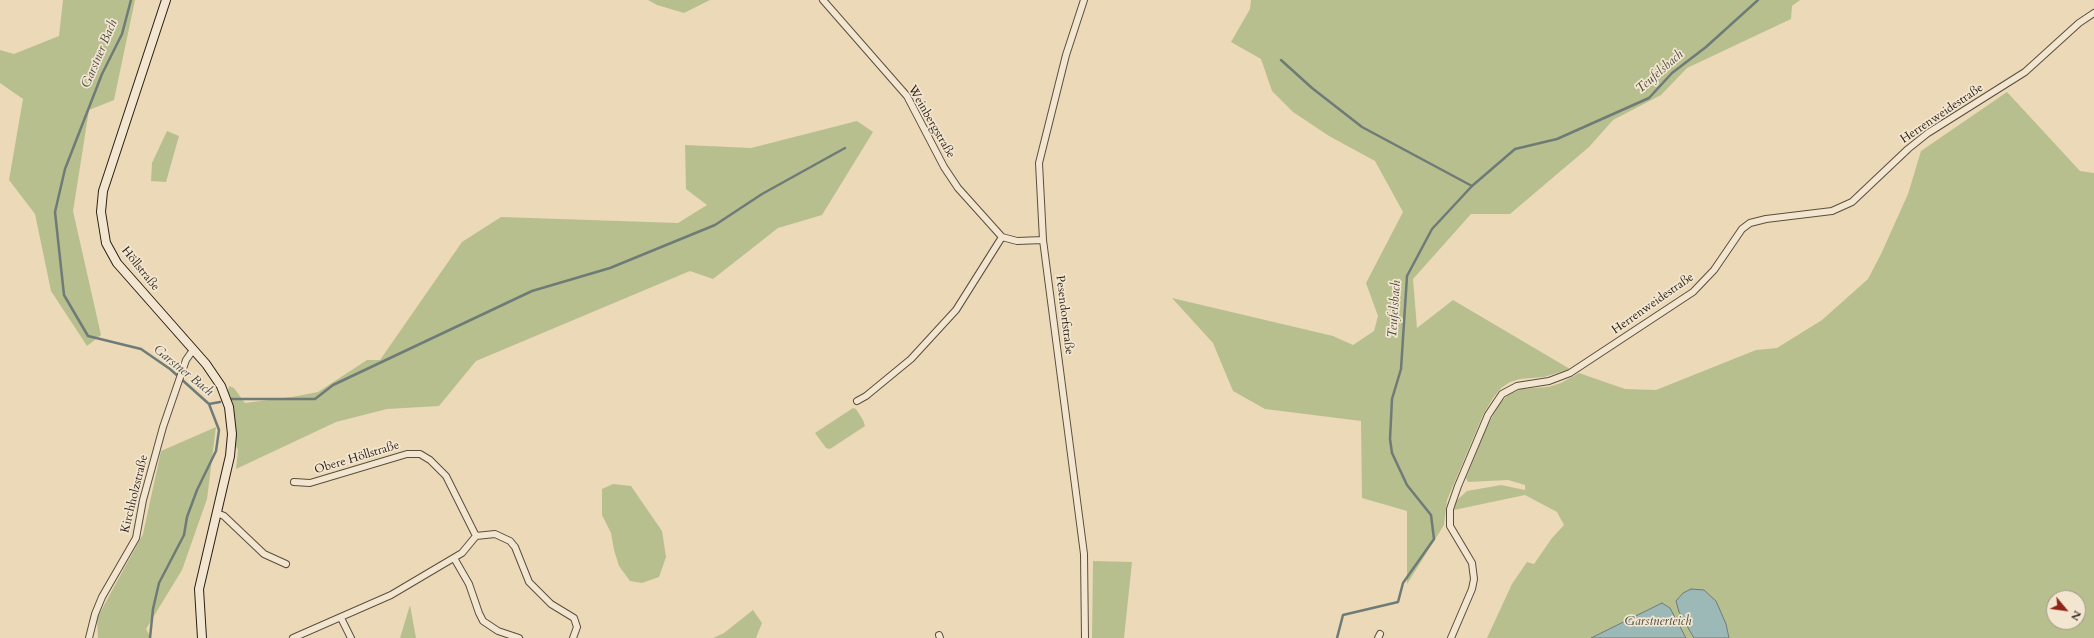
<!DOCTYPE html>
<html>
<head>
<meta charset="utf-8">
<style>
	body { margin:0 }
	#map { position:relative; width:2094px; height:638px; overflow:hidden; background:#ecd9b7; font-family:Cardo,serif }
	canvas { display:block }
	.north { position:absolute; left:2046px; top:590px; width:40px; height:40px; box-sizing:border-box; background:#f3e6d0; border:1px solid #a39686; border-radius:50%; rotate:119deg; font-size:11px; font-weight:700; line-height:16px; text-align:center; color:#2a1f16 }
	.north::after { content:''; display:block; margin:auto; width:14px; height:18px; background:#8f2418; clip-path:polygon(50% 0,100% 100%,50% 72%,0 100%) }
</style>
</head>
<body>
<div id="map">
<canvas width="2094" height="638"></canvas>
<div class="north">N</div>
</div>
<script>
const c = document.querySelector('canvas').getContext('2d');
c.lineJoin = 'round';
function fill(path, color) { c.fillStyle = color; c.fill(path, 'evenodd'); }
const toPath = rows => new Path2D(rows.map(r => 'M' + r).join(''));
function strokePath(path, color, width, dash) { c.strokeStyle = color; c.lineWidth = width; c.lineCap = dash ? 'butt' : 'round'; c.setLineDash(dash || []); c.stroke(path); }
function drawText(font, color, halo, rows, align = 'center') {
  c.font = font + ' Cardo,serif'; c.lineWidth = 3.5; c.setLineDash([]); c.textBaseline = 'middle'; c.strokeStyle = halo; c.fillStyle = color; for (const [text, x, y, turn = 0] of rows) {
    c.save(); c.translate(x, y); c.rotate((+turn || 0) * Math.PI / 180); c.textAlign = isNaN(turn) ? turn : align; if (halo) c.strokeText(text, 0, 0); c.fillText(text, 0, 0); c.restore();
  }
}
const green = toPath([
	[63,0,135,0,114,100,89,110,73,211,101,335,87,346,51,291,35,214,9,180,23,99,0,83,0,50,14,54,59,36],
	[648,0,710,0,684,13,657,5],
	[1251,0,1800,0,1792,6,1791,19,1687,68,1661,95,1613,120,1589,147,1510,214,1471,214,1413,279,1417,328,1453,300,1570,369,1544,377,1520,379,1510,382,1501,388,1493,398,1483,415,1447,500,1444,525,1407,584,1407,511,1362,498,1361,421,1265,409,1233,391,1213,343,1172,298,1333,336,1353,345,1374,331,1378,316,1366,283,1403,212,1375,161,1329,136,1293,112,1272,91,1261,59,1231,42,1250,9],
	[2007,92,2080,171,2094,173,2094,638,1729,638,1726,624,1679,612,1694,638,1686,638,1670,608,1662,603,1591,638,1487,638,1512,584,1527,562,1534,564,1552,538,1564,525,1557,512,1525,495,1454,510,1456,501,1467,491,1501,485,1525,490,1525,485,1508,480,1468,482,1466,478,1487,426,1500,403,1508,395,1521,389,1548,387,1561,383,1579,373,1625,389,1656,390,1756,350,1777,348,1822,320,1868,279,1881,254,1908,194,1921,151],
	[2054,598,2078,598,2078,622,2054,622],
	[857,121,873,132,822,215,778,228,713,279,690,271,476,361,439,406,387,409,336,422,236,469,238,450,235,444,233,410,228,391,229,386,234,388,245,403,292,397,318,392,367,360,380,360,462,242,501,217,678,223,707,205,686,189,685,145,751,148],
	[167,131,179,136,166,182,151,181,152,163],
	[853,408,856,409,863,420,865,426,830,449,826,448,815,433],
	[216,427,207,499,182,570,146,629,151,638,98,638,97,618,143,534,161,451],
	[613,484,631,486,662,531,666,557,659,577,642,583,630,581,619,566,614,550,611,533,602,515,602,489],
	[1093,561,1132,562,1124,638,1092,638],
	[410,605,416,638,400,638],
	[753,610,762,623,756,638,713,638,724,633]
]);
const water = toPath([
	[1691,589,1704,590,1716,601,1726,624,1729,638,1694,638,1679,612,1676,601,1683,593,1691,589],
	[1662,603,1670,608,1686,638,1591,638,1662,603]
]);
const stream = toPath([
	[131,0,122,34,102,74,65,169,55,212,64,295,88,336,141,349,170,369,209,404,219,430,216,451,197,490,187,517,184,535,159,583,153,609,150,638],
	[1281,60,1312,88,1362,127,1472,186],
	[231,399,315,399,333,385,532,291,610,268,715,225,762,194,845,148],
	[209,404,220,402],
	[1337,638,1343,615,1398,602,1403,583,1434,539,1431,515,1407,485,1392,453,1390,439,1392,399,1401,369,1407,276,1432,229,1472,186,1515,149,1557,139,1649,98,1672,73,1706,47,1758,0]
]);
const street = toPath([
	[823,0,907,96,944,167,958,188,1002,237,1017,241,1043,240],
	[1084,0,1066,55,1039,163,1043,240,1084,554,1085,638],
	[857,401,866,396,911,359,956,310,1002,237],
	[217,513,224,516,264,554,286,564],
	[476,536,495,534,510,541,515,547,529,582,551,604,574,618,577,627,573,638],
	[454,558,469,584,479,613,483,621,498,631,519,638],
	[341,618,351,638],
	[939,635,940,638],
	[89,638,95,614,102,597,136,538,143,500,163,427,186,360,193,350],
	[293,638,391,595,462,553,476,536,446,476,430,460,420,454,407,454,310,483,294,482],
	[1378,638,1380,634],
	[1451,638,1472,589,1474,579,1472,563,1450,526,1450,509,1458,486,1488,415,1502,394,1517,386,1549,381,1570,373,1693,292,1714,270,1742,229,1750,223,1766,219,1832,211,1852,202,1908,149,1928,133,2025,72,2079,23,2094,13]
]);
const secondary = toPath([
	[166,0,103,191,101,212,106,243,117,263,206,364,221,386,229,407,232,434,230,456,199,589,202,638]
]);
const streetNames = [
	["Herrenweidestraße",1942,114,-34],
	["Weinbergstraße",931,122,60],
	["Höllstraße",140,269,51],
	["Herrenweidestraße",1653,304,-35],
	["Pesendorfstraße",1064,315,83],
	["Obere Höllstraße",357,458,-17],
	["Kirchholzstraße",135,494,-76]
];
const waterNames = [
	["Garstner Bach",100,54,-67],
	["Teufelsbach",1660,72,-41],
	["Teufelsbach",1395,309,-86],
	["Garstner Bach",183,371,39],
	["Garstnerteich",1658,622]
];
fill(green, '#b7bf8f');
fill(water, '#9cb8b7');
strokePath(water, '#6e7b77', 1);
strokePath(stream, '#6e7b77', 2.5);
strokePath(street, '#5a4e3e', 8);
strokePath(secondary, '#2a1f16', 10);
strokePath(street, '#f3e6d0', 6);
strokePath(secondary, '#f3e6d0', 8);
drawText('12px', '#2a1f16', '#f3e6d0', streetNames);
drawText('italic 13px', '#4c4d46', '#f3e6d0', waterNames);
</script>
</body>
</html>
